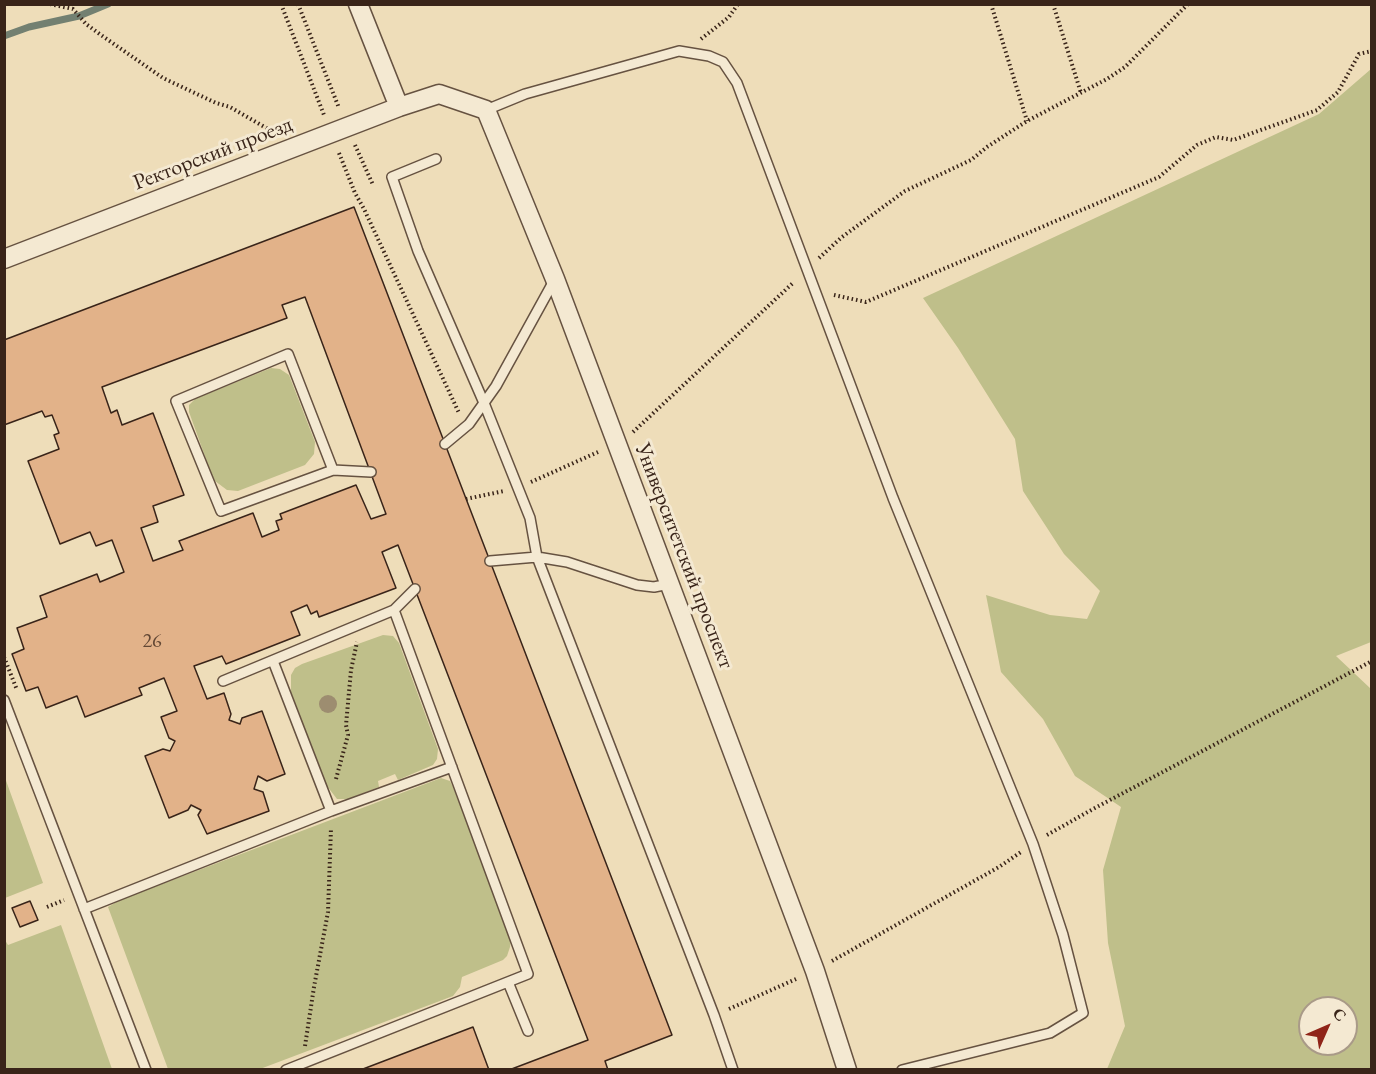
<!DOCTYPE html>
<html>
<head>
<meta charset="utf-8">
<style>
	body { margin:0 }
	#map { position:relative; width:1376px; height:1074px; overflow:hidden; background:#eeddb9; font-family:"EB Garamond",serif }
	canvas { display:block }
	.frame { position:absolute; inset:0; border:6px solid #392419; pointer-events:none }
	.north { position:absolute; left:1298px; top:996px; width:60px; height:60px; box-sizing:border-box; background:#f4e9d2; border:2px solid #a99a88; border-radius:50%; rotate:45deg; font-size:16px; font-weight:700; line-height:24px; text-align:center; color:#392419 }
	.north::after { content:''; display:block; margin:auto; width:21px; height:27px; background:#8f2418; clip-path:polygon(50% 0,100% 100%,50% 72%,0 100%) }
</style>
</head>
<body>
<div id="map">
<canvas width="1376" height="1074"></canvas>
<div class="frame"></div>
<div class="north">С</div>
</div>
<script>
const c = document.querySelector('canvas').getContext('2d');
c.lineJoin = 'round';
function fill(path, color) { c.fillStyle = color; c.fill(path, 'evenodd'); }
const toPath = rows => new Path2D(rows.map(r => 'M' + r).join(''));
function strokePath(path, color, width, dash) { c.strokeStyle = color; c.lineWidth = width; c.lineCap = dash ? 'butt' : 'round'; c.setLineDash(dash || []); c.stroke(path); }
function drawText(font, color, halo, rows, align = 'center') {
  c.font = font + ' "EB Garamond",serif'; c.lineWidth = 6; c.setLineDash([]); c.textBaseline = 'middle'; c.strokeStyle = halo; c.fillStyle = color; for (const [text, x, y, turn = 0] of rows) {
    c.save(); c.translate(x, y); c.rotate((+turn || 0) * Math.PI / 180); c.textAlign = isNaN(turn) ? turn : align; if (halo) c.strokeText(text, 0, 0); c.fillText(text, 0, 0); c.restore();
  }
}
const green = toPath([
	[1371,69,1371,642,1336,656,1371,689,1371,1069,1107,1069,1125,1026,1108,943,1103,870,1121,807,1075,776,1043,719,1001,672,986,595,1050,615,1087,619,1100,591,1064,554,1023,491,1015,439,958,348,923,298,1319,114],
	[1310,1008,1346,1008,1346,1044,1310,1044],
	[271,368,280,369,289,375,315,442,314,454,305,465,238,491,227,490,215,481,211,473,189,412,189,405,195,399],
	[383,635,393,636,399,643,438,749,437,759,433,765,398,780,395,774,378,781,379,787,348,799,337,799,327,786,291,692,291,675,295,668,302,664],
	[4,775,43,883,5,898,4,898],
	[441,778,450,781,453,787,511,938,510,947,507,956,503,960,462,977,460,987,453,996,260,1069,168,1069,108,907,120,900],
	[61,925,112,1069,5,1069,5,940,8,945]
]);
const stream = toPath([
	[4,36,29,27,79,16,108,4]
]);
const building = toPath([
	[354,207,672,1035,605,1061,608,1070,509,1070,588,1040,398,545,382,552,396,588,319,617,317,611,311,614,307,605,291,612,300,635,226,664,222,656,194,666,207,699,224,693,231,714,229,720,240,724,242,718,262,711,285,774,267,781,258,776,254,789,263,792,269,811,207,834,198,815,201,810,191,805,188,810,169,818,145,756,163,749,170,751,175,741,169,738,161,717,177,711,164,678,139,688,142,695,85,717,77,696,46,708,38,687,26,691,12,654,24,649,17,628,47,617,40,596,97,574,100,582,124,572,112,540,96,546,90,532,60,544,28,461,59,449,54,435,59,433,52,415,45,417,42,411,4,425,4,340,354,207],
	[305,297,386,514,371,519,356,485,280,514,282,519,276,521,279,530,262,537,253,513,179,541,183,550,153,561,141,528,158,522,153,506,184,495,153,413,122,425,117,410,111,413,102,387,287,318,282,305,305,297],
	[30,901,38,920,20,927,12,908,30,901],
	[473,1027,489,1070,363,1070,363,1069,473,1027]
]);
const path = toPath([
	[50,4,73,9,86,24,101,35,163,78,216,103,230,107,275,133],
	[281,4,324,115],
	[298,4,339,108],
	[991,4,1027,121],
	[1053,4,1081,93],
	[701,39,729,17,738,4],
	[355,145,373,185],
	[339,153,355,193,364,209,459,413],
	[819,258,842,237,905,191,971,160,987,147,1027,121,1107,79,1125,67,1188,4],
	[834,295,866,302,1159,177,1197,145,1216,137,1233,140,1317,110,1338,92,1359,54,1372,51],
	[633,432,794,282],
	[531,482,598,452],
	[466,499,504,491],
	[4,657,17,690],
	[336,779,348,735,346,725,351,670,357,642],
	[1047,835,1093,809,1372,661],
	[47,907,64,900],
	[832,961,999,867,1021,852],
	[729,1009,796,979],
	[305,1046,314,987,328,912,331,828]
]);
const lane = toPath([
	[486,110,525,94,679,51,709,56,723,62,737,83,893,498,1033,844,1063,935,1083,1013,1050,1033,902,1070],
	[436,159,392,177,418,251,484,403,530,518,537,557,714,1015,733,1070],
	[445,444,469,424,496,386,555,279],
	[333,470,288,354,176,401,221,511,333,470,371,472],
	[490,561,537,557,567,562,637,585,654,587,669,584],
	[273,661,331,811],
	[223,681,394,610],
	[4,700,146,1070],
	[84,909,331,811,452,767],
	[508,982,528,1031],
	[286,1070,528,974,394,610,415,589]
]);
const street = toPath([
	[358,4,399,107],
	[4,259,399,107,439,94,486,110,555,279,815,971,847,1070]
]);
const trees = [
	[328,704]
];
const numberNames = [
	["26",152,642]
];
const streetNames = [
	["Ректорский проезд",213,154,-21],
	["Университетский проспект",684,556,69]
];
fill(green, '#bfbf8a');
strokePath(stream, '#738071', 7);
fill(building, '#e2b289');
strokePath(building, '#392419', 1.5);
strokePath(lane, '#665241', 12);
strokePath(street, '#665241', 21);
strokePath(path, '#392419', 4, [1.5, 3]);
strokePath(lane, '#f4e9d2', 9);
strokePath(street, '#f4e9d2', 18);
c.fillStyle = '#9d8d70';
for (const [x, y] of trees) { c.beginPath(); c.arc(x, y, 9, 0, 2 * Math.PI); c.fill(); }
drawText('20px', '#634835', null, numberNames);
drawText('22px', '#392419', '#f4e9d2', streetNames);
</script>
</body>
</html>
